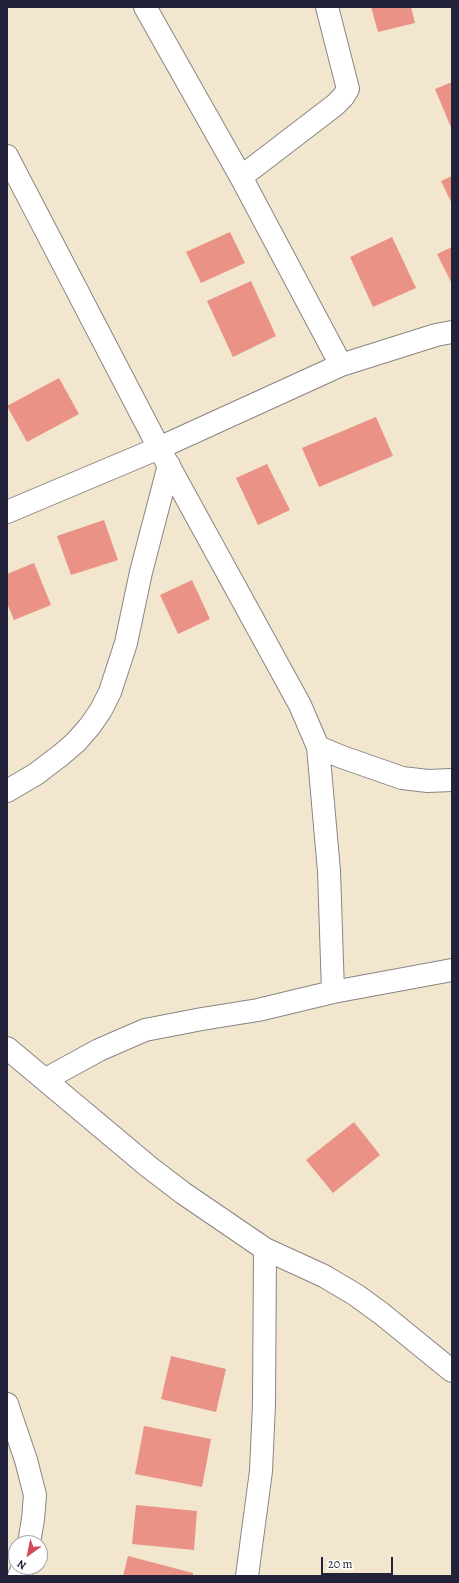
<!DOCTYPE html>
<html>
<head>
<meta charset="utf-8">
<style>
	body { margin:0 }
	#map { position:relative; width:459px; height:1583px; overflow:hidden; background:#f2e7ce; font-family:Alegreya,serif }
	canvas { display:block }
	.frame { position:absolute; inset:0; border:8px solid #22223b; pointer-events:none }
	.north { position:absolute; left:8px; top:1535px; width:40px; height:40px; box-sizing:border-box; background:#fff; border:1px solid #a7a7b1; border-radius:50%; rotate:213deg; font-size:11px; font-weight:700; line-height:16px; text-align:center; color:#22223b }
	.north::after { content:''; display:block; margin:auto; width:14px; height:18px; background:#d1495b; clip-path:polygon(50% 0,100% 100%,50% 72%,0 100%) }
	.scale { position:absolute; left:321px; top:1557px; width:72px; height:18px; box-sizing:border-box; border:2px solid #22223b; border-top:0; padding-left:5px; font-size:12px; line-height:14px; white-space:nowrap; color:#22223b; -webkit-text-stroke:3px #fff; paint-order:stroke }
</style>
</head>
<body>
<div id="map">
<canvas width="459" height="1583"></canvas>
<div class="frame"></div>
<div class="north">N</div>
<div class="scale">20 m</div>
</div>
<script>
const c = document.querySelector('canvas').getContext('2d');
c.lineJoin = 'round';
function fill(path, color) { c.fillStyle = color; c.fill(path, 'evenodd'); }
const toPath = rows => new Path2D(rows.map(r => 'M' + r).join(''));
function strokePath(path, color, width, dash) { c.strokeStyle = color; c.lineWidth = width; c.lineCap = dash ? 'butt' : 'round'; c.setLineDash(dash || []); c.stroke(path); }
const building = toPath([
	[371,7,411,7,415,23,378,32],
	[452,82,452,130,435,89],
	[452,176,452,204,441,181],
	[230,232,245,263,201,283,186,252],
	[392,237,416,288,373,307,350,257],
	[452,247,452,284,437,254],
	[251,281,276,336,233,357,207,301],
	[59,378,79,414,27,442,7,406],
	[376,417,393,456,319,487,302,448],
	[267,464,290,510,258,525,236,478],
	[104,520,118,560,71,575,57,536],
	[34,563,51,605,14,620,7,603,7,574],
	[192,580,210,619,178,634,160,595],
	[354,1122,380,1155,333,1193,306,1160],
	[171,1356,226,1369,216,1412,161,1399],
	[144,1426,211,1439,202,1487,135,1474],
	[136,1505,197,1511,194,1550,132,1544],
	[128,1556,193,1573,193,1576,123,1576]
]);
const minor = toPath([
	[145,7,241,177,341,365],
	[7,156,159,448,300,705,318,747,342,757,402,778,428,781,452,780],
	[241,177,335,105,343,97,348,89,327,7],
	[7,512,159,448,341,365,436,335,452,332],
	[318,747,329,871,333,992],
	[7,791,36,774,61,755,76,742,90,726,101,710,110,692,126,643,141,572,169,465],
	[7,1048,149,1167,183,1193,265,1249,324,1276,356,1295,382,1314,452,1371],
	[46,1079,99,1050,145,1030,202,1019,258,1010,333,992,452,970],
	[7,1404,26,1460,35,1495,33,1519,29,1543],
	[19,1576,23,1567],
	[247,1576,261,1471,264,1404,265,1249]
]);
fill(building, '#ea9286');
strokePath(minor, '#8a8484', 24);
strokePath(minor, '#fff', 22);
</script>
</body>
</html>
